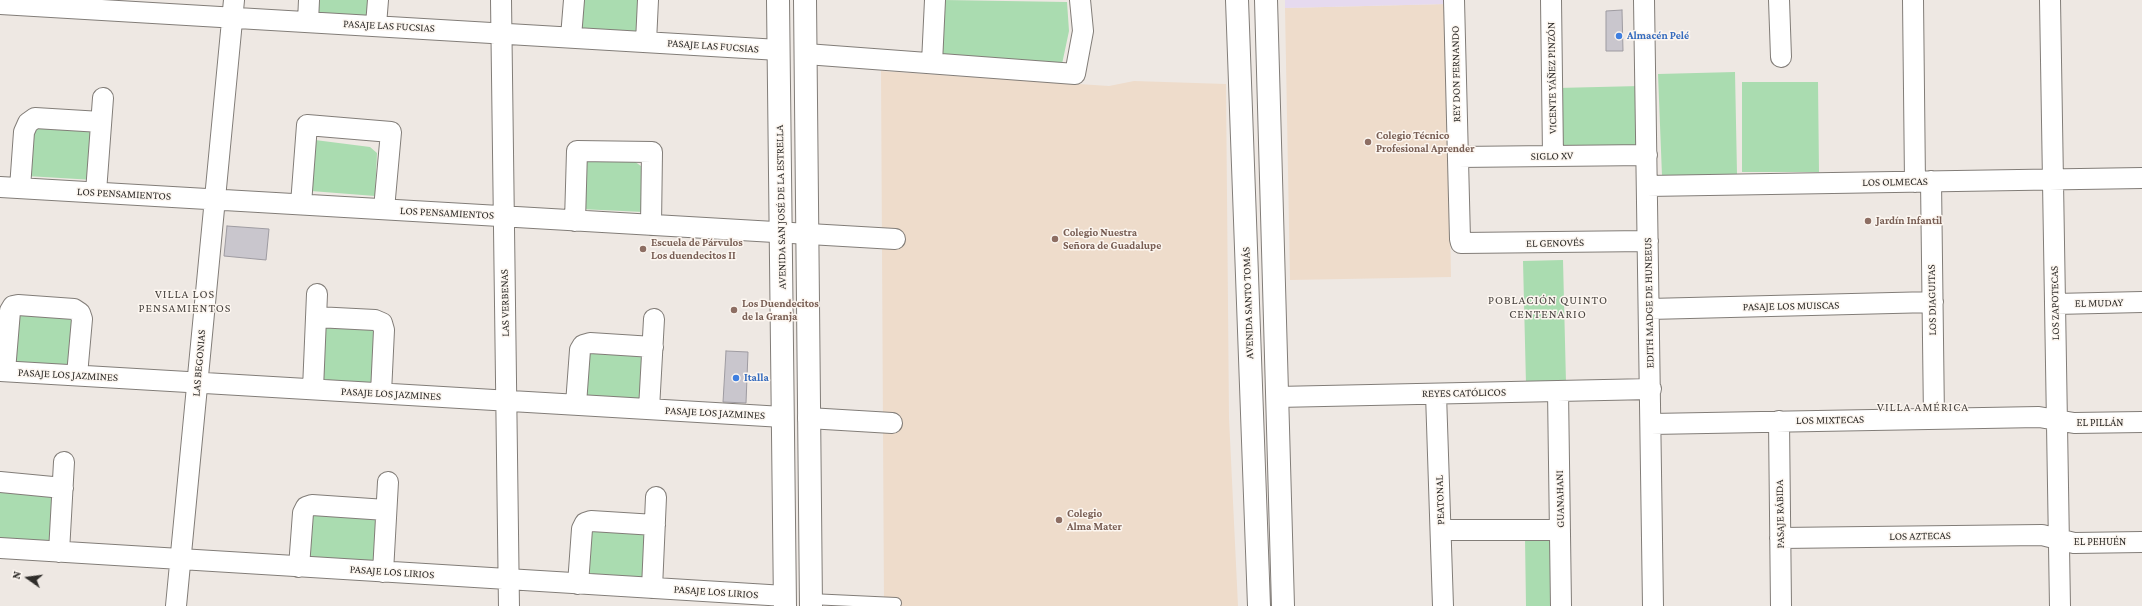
<!DOCTYPE html>
<html>
<head>
<meta charset="utf-8">
<style>
	body { margin:0 }
	#map { position:relative; width:2142px; height:606px; overflow:hidden; background:#eee8e3; font-family:"Crimson Pro",serif }
	canvas { display:block }
	.north { position:absolute; left:8px; top:558px; width:40px; height:40px; -webkit-text-stroke:3px #fcf6f0; paint-order:stroke; rotate:284deg; font-size:11px; font-weight:700; line-height:16px; text-align:center; color:#2f2d2a }
	.north::after { content:''; display:block; margin:auto; width:14px; height:18px; background:#2f2d2a; clip-path:polygon(50% 0,100% 100%,50% 72%,0 100%) }
</style>
</head>
<body>
<div id="map">
<canvas width="2142" height="606"></canvas>
<div class="north">N</div>
</div>
<script>
const c = document.querySelector('canvas').getContext('2d');
c.lineJoin = 'round';
function fill(path, color) { c.fillStyle = color; c.fill(path, 'evenodd'); }
const toPath = rows => new Path2D(rows.map(r => 'M' + r).join(''));
function strokePath(path, color, width, dash) { c.strokeStyle = color; c.lineWidth = width; c.lineCap = dash ? 'butt' : 'round'; c.setLineDash(dash || []); c.stroke(path); }
function drawText(font, color, halo, rows, align = 'center') {
  c.font = font + ' "Crimson Pro",serif'; c.lineWidth = 3; c.setLineDash([]); c.textBaseline = 'middle'; c.strokeStyle = halo; c.fillStyle = color; for (const [text, x, y, turn = 0] of rows) {
    c.save(); c.translate(x, y); c.rotate((+turn || 0) * Math.PI / 180); c.textAlign = isNaN(turn) ? turn : align; if (halo) c.strokeText(text, 0, 0); c.fillText(text, 0, 0); c.restore();
  }
}
const education = toPath([
	[1446,4,1451,277,1290,280,1285,8],
	[881,71,1109,86,1134,81,1226,84,1229,418,1238,606,884,606]
]);
const medical = toPath([
	[1285,0,1445,0,1446,4,1285,8]
]);
const green = toPath([
	[313,0,370,0,369,16,312,14],
	[579,0,644,0,639,34,581,31],
	[944,0,1067,2,1069,31,1062,64,941,56],
	[1735,72,1737,174,1662,176,1658,74],
	[1742,82,1818,82,1819,172,1742,172],
	[1640,86,1642,145,1559,147,1557,88],
	[86,124,95,139,94,180,27,176,35,125],
	[315,140,370,147,377,153,375,196,311,191],
	[588,161,634,161,645,169,643,212,580,209,581,168],
	[1563,260,1566,383,1526,384,1523,261],
	[14,313,77,319,73,366,14,365],
	[329,320,374,324,378,386,320,383,319,331],
	[584,351,647,355,645,398,638,404,586,401],
	[0,489,52,491,54,540,49,545,0,542],
	[306,513,371,514,377,520,377,562,302,558],
	[639,527,648,535,642,582,591,577,584,571,586,531],
	[1525,538,1555,538,1556,606,1526,606]
]);
const building = toPath([
	[1622,10,1623,51,1606,51,1606,11,1622,10],
	[227,226,269,229,266,260,224,256,227,226],
	[726,351,748,352,746,403,723,402,726,351]
]);
const service = toPath([
	[810,599,896,603]
]);
const minor = toPath([
	[501,0,509,606],
	[1454,0,1460,239,1461,243,1648,241],
	[1551,0,1553,156],
	[1644,0,1653,606],
	[1779,0,1781,57],
	[1913,0,1915,182],
	[2050,0,2060,606],
	[0,4,779,50],
	[308,22,309,0],
	[376,25,378,0],
	[571,37,574,0],
	[646,42,648,0],
	[806,54,1075,74,1083,31,1080,0],
	[932,63,935,0],
	[1458,157,1647,155],
	[1931,181,1934,419],
	[1647,186,2142,178],
	[0,187,895,239],
	[20,188,24,132,28,123,35,118,101,122],
	[96,192,103,98],
	[301,204,307,125,391,132,384,209],
	[575,221,577,151,652,152,651,225],
	[2055,304,2142,302],
	[1649,309,1933,302],
	[316,317,375,320,382,323,384,330,381,393],
	[0,371,783,417],
	[5,371,10,311,13,306,18,305,74,309,80,313,82,319,77,375],
	[313,389,317,294],
	[1558,391,1561,606],
	[1436,394,1443,606],
	[1277,397,1651,389],
	[576,404,580,350,583,345,590,343,653,347],
	[649,409,654,319],
	[808,418,892,423],
	[1779,421,1781,606],
	[1651,424,2039,417,2074,423,2142,422],
	[0,482,63,488],
	[1441,530,1560,530],
	[1780,538,2042,535,2074,543,2142,542],
	[0,548,785,596],
	[59,552,64,462],
	[299,567,303,513,306,507,312,505,386,510],
	[383,572,388,482],
	[578,584,582,529,585,523,591,521,655,525],
	[652,588,656,497],
	[176,606,234,0]
]);
const tertiary = toPath([
	[778,0,785,606],
	[805,0,811,606]
]);
const secondary = toPath([
	[1237,0,1259,606],
	[1266,0,1283,606]
]);
const markers = [
	[1619,36,4,"#3f7fe0"],
	[1368,142,4,"#8d6e63"],
	[1868,221,4,"#8d6e63"],
	[1055,239,4,"#8d6e63"],
	[643,249,4,"#8d6e63"],
	[734,310,4,"#8d6e63"],
	[736,378,4,"#3f7fe0"],
	[1059,520,4,"#8d6e63"]
];
const streetNames = [
	["PASAJE LAS FUCSIAS",389,26,3],
	["PASAJE LAS FUCSIAS",713,46,4],
	["REY DON FERNANDO",1456,74,-91],
	["VICENTE YÁÑEZ PINZÓN",1552,78,-91],
	["SIGLO XV",1552,156,-1],
	["LOS OLMECAS",1895,182,-1],
	["LOS PENSAMIENTOS",124,194,3],
	["AVENIDA SAN JOSÉ DE LA ESTRELLA",781,207,-91],
	["LOS PENSAMIENTOS",447,213,3],
	["EL GENOVÉS",1555,243,-1],
	["LOS DIAGUITAS",1932,300,-91],
	["LAS VERBENAS",505,303,-91],
	["AVENIDA SANTO TOMÁS",1248,303,-92],
	["EDITH MADGE DE HUNEEUS",1649,303,-91],
	["LOS ZAPOTECAS",2055,303,-91],
	["EL MUDAY",2099,303,-1],
	["PASAJE LOS MUISCAS",1791,306,-1],
	["LAS BEGONIAS",199,363,-85],
	["PASAJE LOS JAZMINES",68,375,3],
	["REYES CATÓLICOS",1464,393,-1],
	["PASAJE LOS JAZMINES",391,394,3],
	["PASAJE LOS JAZMINES",715,413,3],
	["LOS MIXTECAS",1830,420,-1],
	["EL PILLÁN",2100,423],
	["GUANAHANI",1560,499,-91],
	["PEATONAL",1440,500,-92],
	["PASAJE RÁBIDA",1780,514,-91],
	["LOS AZTECAS",1920,536,-1],
	["EL PEHUÉN",2100,542],
	["PASAJE LOS LIRIOS",392,572,4],
	["PASAJE LOS LIRIOS",716,592,4]
];
const shopNames = [
	["Almacén Pelé",1627,36],
	["Italla",744,378]
];
const educationNames = [
	["Colegio Técnico",1376,136],
	["Profesional Aprender",1376,149],
	["Jardín Infantil",1876,221],
	["Colegio Nuestra",1063,233],
	["Señora de Guadalupe",1063,246],
	["Escuela de Párvulos",651,243],
	["Los duendecitos II",651,256],
	["Los Duendecitos",742,304],
	["de la Granja",742,317],
	["Colegio",1067,514],
	["Alma Mater",1067,527]
];
const neighbourhoodNames = [
	["VILLA LOS",185,294],
	["PENSAMIENTOS",185,308],
	["POBLACIÓN QUINTO",1548,300],
	["CENTENARIO",1548,314],
	["VILLA AMÉRICA",1923,407]
];
fill(education, '#eedccb');
fill(medical, '#e6daef');
fill(green, '#aadcb0');
fill(building, '#c9c6cd');
strokePath(building, '#9e9ba1', 1);
strokePath(service, '#827d78', 12);
strokePath(minor, '#827d78', 22);
strokePath(tertiary, '#827d78', 24);
strokePath(secondary, '#827d78', 24);
strokePath(service, '#fff', 10);
strokePath(minor, '#fff', 20);
strokePath(tertiary, '#fff', 22);
strokePath(secondary, '#fff', 22);
for (const [x, y, r, color] of markers) { const dot = new Path2D(); dot.arc(x, y, r, 0, 2 * Math.PI); c.fillStyle = color; c.fill(dot); strokePath(dot, '#fcf6f0', 1.5); }
drawText('11px', '#2f2d2a', '#fcf6f0', streetNames);
drawText('bold 11px', '#366cbe', '#fcf6f0', shopNames, 'left');
drawText('bold 11px', '#785e54', '#fcf6f0', educationNames, 'left');
c.letterSpacing = '1px';
drawText('12px', '#4a4541', '#fcf6f0', neighbourhoodNames);
c.letterSpacing = '0px';
</script>
</body>
</html>
